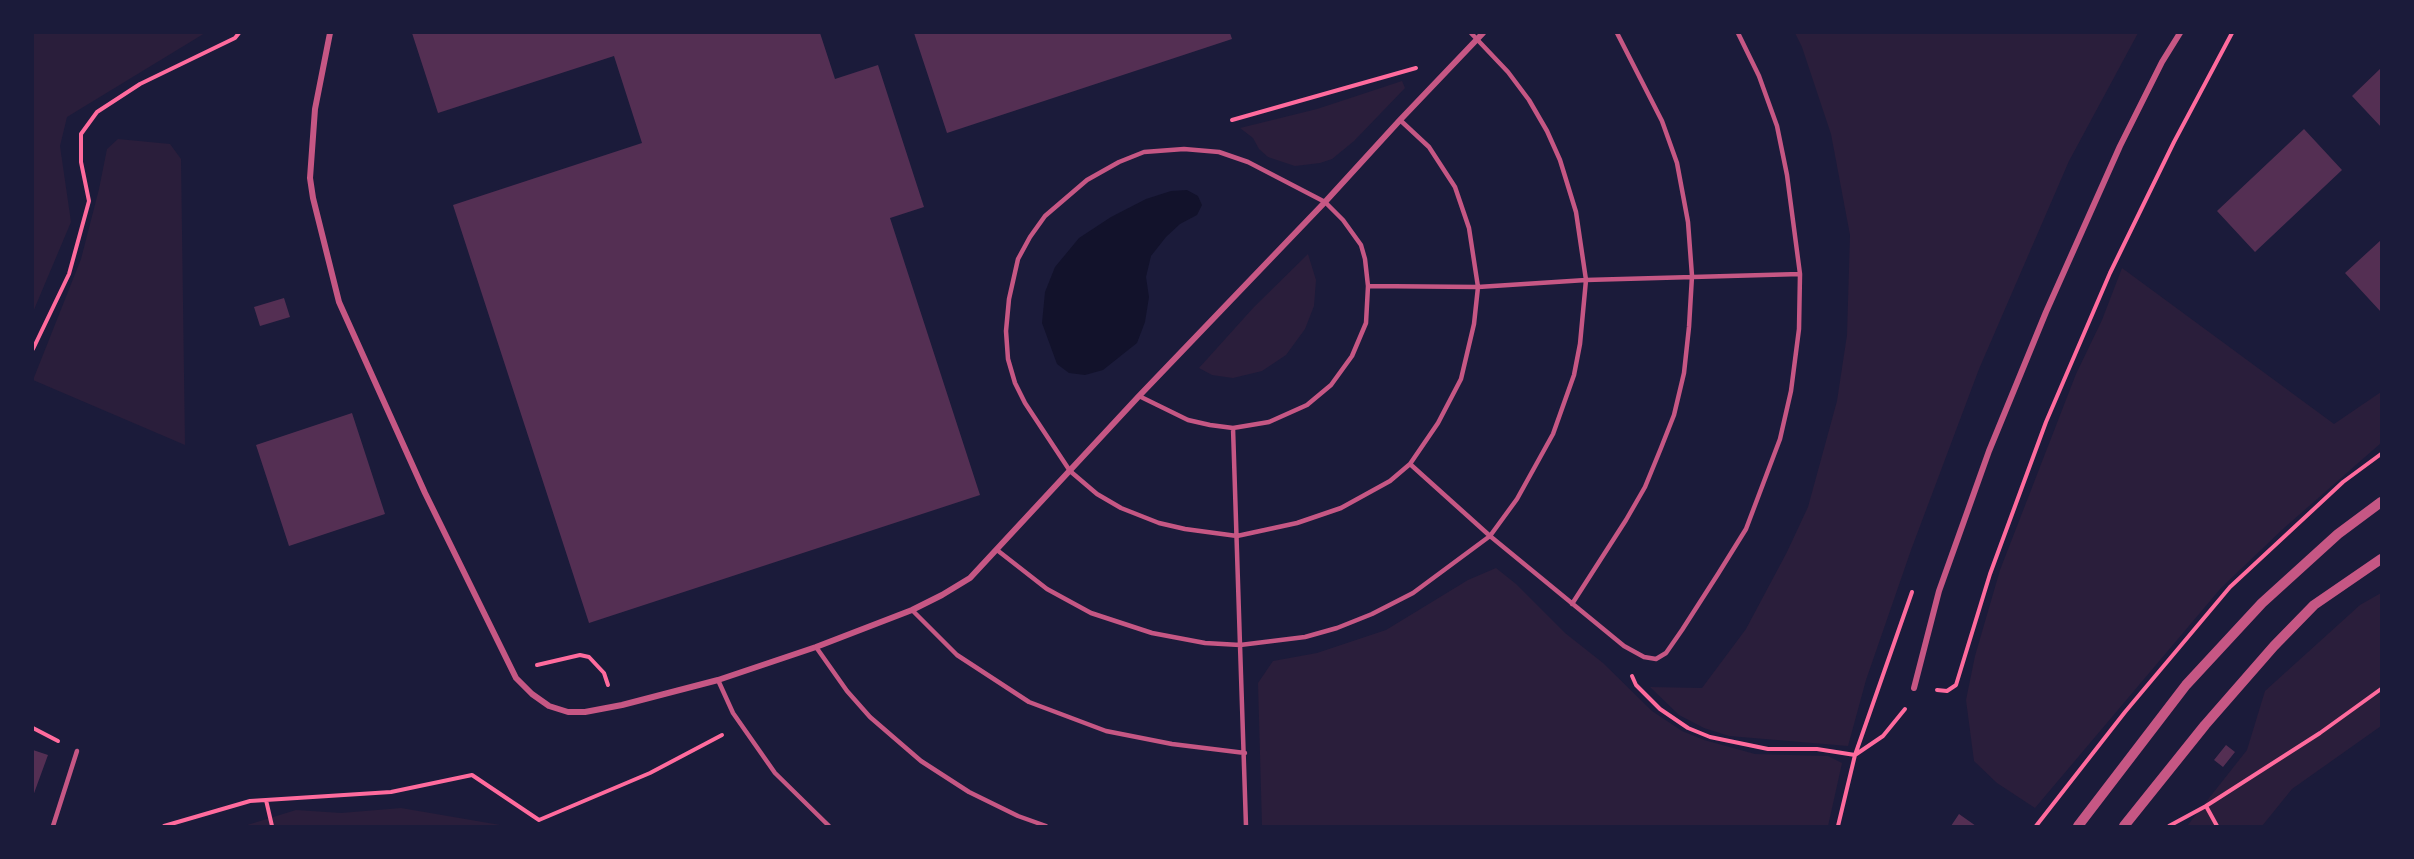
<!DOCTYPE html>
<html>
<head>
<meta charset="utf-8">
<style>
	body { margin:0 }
	#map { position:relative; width:2414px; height:859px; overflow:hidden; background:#1b1b3a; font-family:Inter,sans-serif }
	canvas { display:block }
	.frame { position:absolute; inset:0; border:34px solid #1b1b3a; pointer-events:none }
</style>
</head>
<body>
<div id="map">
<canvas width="2414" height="859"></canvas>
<div class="frame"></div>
</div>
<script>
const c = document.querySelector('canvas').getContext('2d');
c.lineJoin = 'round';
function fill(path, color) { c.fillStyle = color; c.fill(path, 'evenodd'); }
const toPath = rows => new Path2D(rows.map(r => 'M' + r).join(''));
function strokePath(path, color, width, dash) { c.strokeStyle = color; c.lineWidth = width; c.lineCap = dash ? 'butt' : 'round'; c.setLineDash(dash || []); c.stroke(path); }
const green = toPath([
	[33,33,205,33,67,117,60,146,71,222,33,312],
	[1795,33,2138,33,2069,161,1979,369,1911,550,1866,680,1848,746,1729,736,1704,728,1679,715,1650,687,1702,688,1746,629,1787,552,1808,507,1837,401,1847,335,1850,235,1831,134,1802,47],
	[1402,81,1405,88,1354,141,1332,159,1320,163,1295,166,1268,157,1259,149,1253,138,1240,128,1317,109],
	[118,139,170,144,181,159,185,445,33,380,81,259,99,189,107,149],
	[1308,254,1316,280,1314,306,1305,329,1286,355,1262,371,1233,378,1212,375,1199,368,1254,307],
	[2122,268,2334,424,2381,392,2381,443,2284,528,2221,588,2035,808,1997,783,1974,761,1966,700,1975,656,2000,570,2076,374,2102,320],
	[1496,568,1516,584,1565,633,1603,663,1652,711,1682,731,1704,740,1755,754,1828,756,1842,763,1828,826,1262,826,1258,683,1273,661,1317,653,1386,630,1468,580],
	[2381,593,2381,726,2292,789,2262,826,2187,826,2247,750,2265,691,2360,605],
	[401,808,506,826,244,826,296,810,341,813]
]);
const water = toPath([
	[1187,190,1198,196,1202,205,1197,215,1180,224,1166,237,1151,256,1146,277,1149,297,1145,322,1137,343,1103,370,1085,375,1069,373,1057,364,1042,323,1045,292,1055,267,1079,238,1111,217,1146,199,1171,191]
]);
const building = toPath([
	[412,33,820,33,835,79,878,65,924,207,890,218,980,495,589,623,453,205,642,143,614,56,438,113],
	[914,33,1230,33,1232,39,947,133],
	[2381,68,2381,127,2352,96],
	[2304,129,2342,170,2255,252,2217,211],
	[2381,240,2381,312,2345,273],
	[284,298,290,317,260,326,254,307],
	[352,413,385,514,289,546,256,445],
	[2226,745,2235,752,2223,767,2214,760],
	[33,750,48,755,33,796],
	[1959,814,1976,826,1951,826]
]);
const path = toPath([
	[1232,120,1416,68],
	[33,349,69,274,89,201,81,162,81,134,97,112,140,84,235,38,239,33],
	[537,665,580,655,589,657,604,673,608,685],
	[1632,676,1636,685,1660,709,1688,728,1710,737,1768,749,1817,749,1855,755,1883,736,1905,709],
	[1937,690,1947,691,1956,685,1990,574,2046,422,2110,273,2174,142,2232,33],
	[33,728,58,741],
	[266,800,272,826],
	[2206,806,2217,826],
	[164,826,250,801,391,792,472,775,539,820,650,773,722,735],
	[1838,826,1855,755,1912,592],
	[2036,826,2125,712,2230,587,2343,482,2381,454],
	[2169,826,2206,806,2320,733,2381,689]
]);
const service = toPath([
	[1368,286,1478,287,1586,280,1800,274],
	[1139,396,1188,420,1210,425,1233,428,1269,422,1307,405,1331,385,1352,356,1366,323,1368,286,1365,259,1361,245,1343,220,1325,202,1248,162,1219,152,1184,149,1144,152,1119,162,1087,180,1045,216,1030,237,1018,259,1009,299,1006,331,1008,359,1015,383,1025,403,1070,471,1097,494,1121,508,1159,523,1185,529,1237,536,1297,523,1341,508,1390,481,1410,464,1438,423,1461,379,1474,324,1478,287,1469,228,1455,187,1429,147,1400,120],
	[1410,464,1490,536,1517,499,1553,434,1574,375,1580,344,1586,280,1576,212,1560,160,1547,131,1529,100,1508,72,1471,33],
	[997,550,1047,589,1091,613,1152,633,1205,643,1240,645,1233,428],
	[1572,604,1626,520,1645,487,1661,448,1674,415,1684,373,1689,327,1692,276,1688,222,1677,163,1662,121,1617,33],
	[912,610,957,655,1029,702,1106,731,1172,744,1245,753],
	[816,647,847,691,870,717,921,761,969,792,1018,816,1046,826],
	[718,680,733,713,775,773,829,826],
	[53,826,77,751],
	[1246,826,1240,645,1305,637,1337,628,1372,614,1413,593,1490,536,1624,646,1644,657,1656,659,1666,653,1682,630,1718,574,1746,529,1780,439,1791,391,1799,329,1800,274,1787,175,1777,126,1759,76,1738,33]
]);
const minor = toPath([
	[330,33,315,109,310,178,313,198,339,302,425,493,516,678,532,694,549,706,568,712,585,712,622,705,718,680,816,647,912,610,942,595,970,578,1139,396,1325,202,1400,120,1483,33],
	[1914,688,1939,591,1989,451,2046,312,2120,146,2162,62,2180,33]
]);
const tertiary = toPath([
	[2078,826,2186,685,2262,603,2338,534,2381,502],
	[2124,826,2205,725,2274,646,2314,605,2381,559]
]);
fill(green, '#2a1e3b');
fill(water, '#12122b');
fill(building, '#542f53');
strokePath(path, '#ff6b9d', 4);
strokePath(service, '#c65784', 4.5);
strokePath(minor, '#c65784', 6);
strokePath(tertiary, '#c65784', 10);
</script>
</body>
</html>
